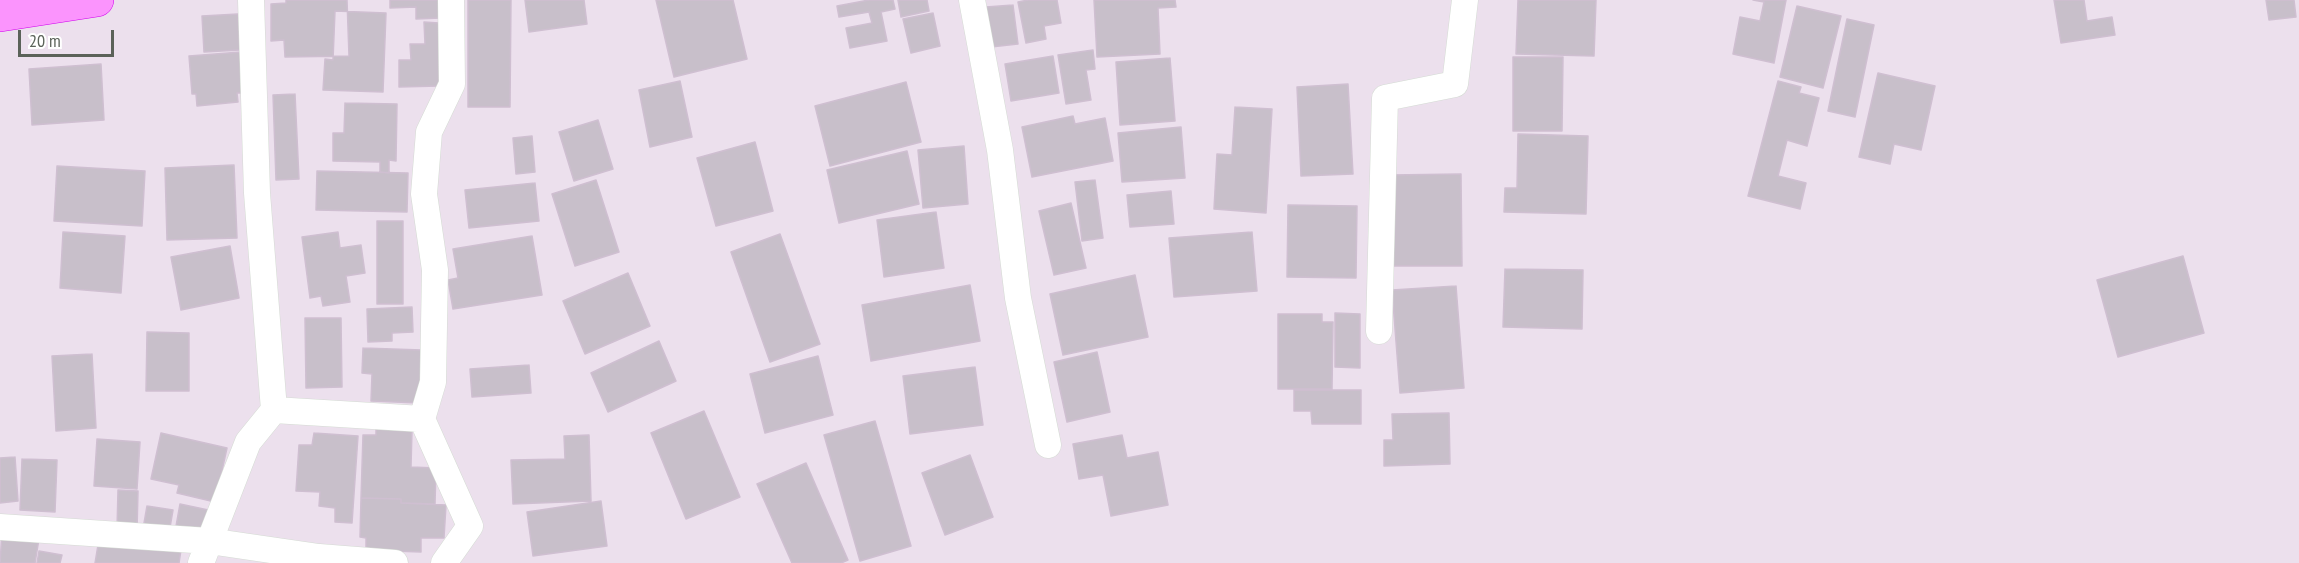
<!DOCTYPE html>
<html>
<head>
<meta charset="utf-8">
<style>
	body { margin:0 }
	#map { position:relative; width:2299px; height:563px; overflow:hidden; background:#ece0ed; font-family:"PT Sans Narrow",sans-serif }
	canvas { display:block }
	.scale { position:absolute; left:18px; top:30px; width:96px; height:27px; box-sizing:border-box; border:3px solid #5b6259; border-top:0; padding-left:8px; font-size:18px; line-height:21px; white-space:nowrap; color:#5b6259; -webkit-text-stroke:4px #fff; paint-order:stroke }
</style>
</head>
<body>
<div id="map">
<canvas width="2299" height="563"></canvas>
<div class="scale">20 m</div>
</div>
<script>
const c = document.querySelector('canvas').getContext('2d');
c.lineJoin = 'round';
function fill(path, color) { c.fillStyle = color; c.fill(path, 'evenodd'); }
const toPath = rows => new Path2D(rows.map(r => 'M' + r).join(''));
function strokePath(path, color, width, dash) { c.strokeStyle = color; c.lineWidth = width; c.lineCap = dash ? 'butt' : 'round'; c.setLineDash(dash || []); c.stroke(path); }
const building = toPath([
	[286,0,347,0,349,56,285,57,284,40,271,41,271,4,286,3,286,0],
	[390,0,441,0,441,18,416,19,416,7,390,8,390,0],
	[468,0,511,0,510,107,468,107,468,0],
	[525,0,584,0,587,24,529,32,525,0],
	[656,0,733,0,747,59,674,77,656,0],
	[869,0,893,0,895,9,881,12,887,41,850,48,846,28,872,23,869,12,839,17,837,6,869,0],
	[898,0,927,0,929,11,901,17,898,0],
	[1028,0,1057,0,1061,23,1044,26,1046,39,1026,43,1018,2,1028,0],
	[1094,0,1175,0,1176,7,1158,8,1160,54,1097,57,1094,0],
	[1518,0,1596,0,1594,56,1516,54,1518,0],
	[1753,0,1786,0,1774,63,1733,54,1740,17,1760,21,1764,2,1753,0],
	[2054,0,2084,0,2087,21,2112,17,2115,35,2061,43,2054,0],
	[2266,0,2294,0,2296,17,2269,20,2266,0],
	[1013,5,1018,44,991,47,986,7,1013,5],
	[1797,6,1841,16,1823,88,1780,77,1797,6],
	[335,11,386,13,383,92,323,90,325,59,333,60,335,11],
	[933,13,940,46,911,53,903,19,933,13],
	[238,14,240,50,204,52,202,16,238,14],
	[1847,19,1874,25,1855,117,1828,111,1847,19],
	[424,22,439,23,439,86,399,87,399,60,411,60,410,44,425,44,424,22],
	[1093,50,1095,69,1086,70,1091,100,1066,104,1058,55,1093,50],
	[241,52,244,93,237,93,238,102,197,106,196,94,192,94,189,56,241,52],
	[1053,56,1059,93,1011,101,1005,64,1053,56],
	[1513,57,1563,57,1562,131,1513,131,1513,57],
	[1170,58,1175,121,1120,125,1116,62,1170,58],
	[101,64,104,120,32,125,29,69,101,64],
	[1878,73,1935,86,1921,150,1894,144,1890,164,1859,157,1878,73],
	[680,81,692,137,650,147,639,90,680,81],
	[1778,81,1801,87,1799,93,1819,98,1807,146,1787,140,1778,176,1806,183,1800,209,1748,196,1778,81],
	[906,82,921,142,830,166,815,106,906,82],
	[1348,84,1353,174,1301,176,1297,87,1348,84],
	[295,94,299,179,276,180,273,95,295,94],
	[345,103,397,104,396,161,389,160,389,173,380,172,380,162,333,161,333,133,344,133,345,103],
	[1235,107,1272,109,1266,213,1214,209,1217,154,1232,155,1235,107],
	[1073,116,1075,124,1105,118,1113,161,1032,177,1022,127,1073,116],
	[598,120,613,169,574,181,559,132,598,120],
	[1181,127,1185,178,1122,182,1118,133,1181,127],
	[1518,134,1588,136,1586,214,1504,212,1505,188,1517,188,1518,134],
	[532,136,535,172,516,174,513,138,532,136],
	[755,142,773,211,716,226,697,158,755,142],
	[964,146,968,204,923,208,918,150,964,146],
	[907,151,919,204,839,223,827,170,907,151],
	[234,165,237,238,167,240,165,168,234,165],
	[57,166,145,171,142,226,54,221,57,166],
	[317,171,408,173,407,212,316,210,317,171],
	[1461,174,1462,266,1391,266,1390,175,1461,174],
	[596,180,619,252,575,266,552,194,596,180],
	[1095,180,1103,238,1082,241,1075,182,1095,180],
	[535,183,539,221,469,228,465,190,535,183],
	[1171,191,1174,224,1130,227,1127,195,1171,191],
	[1071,203,1086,268,1054,275,1039,211,1071,203],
	[1288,205,1357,206,1356,278,1287,277,1288,205],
	[936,212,944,268,884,277,877,220,936,212],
	[377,221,403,221,403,304,377,304,377,221],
	[63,232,125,236,121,293,60,288,63,232],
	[338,232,340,248,361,245,365,273,346,276,350,302,323,306,321,296,310,298,302,237,338,232],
	[1252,232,1257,291,1174,297,1169,238,1252,232],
	[780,234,820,344,770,362,731,252,780,234],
	[532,236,542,295,453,309,448,280,458,278,453,249,532,236],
	[230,246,239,298,181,310,171,257,230,246],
	[2183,256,2204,333,2118,357,2097,280,2183,256],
	[1505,269,1583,270,1582,329,1503,327,1505,269],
	[628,273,650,326,585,354,563,301,628,273],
	[1135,275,1148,337,1063,355,1050,294,1135,275],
	[970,285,980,341,871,361,862,305,970,285],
	[1456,286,1464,388,1400,393,1392,290,1456,286],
	[412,307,413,332,392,333,392,341,368,342,367,309,412,307],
	[1335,313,1360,314,1360,368,1335,367,1335,313],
	[1278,314,1322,314,1322,322,1333,322,1332,389,1278,389,1278,314],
	[305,318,341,318,342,387,306,388,305,318],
	[147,332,189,333,189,391,146,391,147,332],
	[659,341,676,381,608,412,591,373,659,341],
	[363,348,422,350,419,403,371,401,372,374,362,373,363,348],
	[1097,352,1110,412,1067,422,1054,362,1097,352],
	[92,354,96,428,56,431,52,356,92,354],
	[818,356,833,415,765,433,750,374,818,356],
	[529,365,531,393,472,397,470,369,529,365],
	[975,367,983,425,910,434,903,376,975,367],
	[1294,390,1361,390,1361,424,1312,424,1311,411,1294,411,1294,390],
	[704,411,740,497,686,519,651,433,704,411],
	[1449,413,1450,464,1384,466,1384,440,1393,440,1392,414,1449,413],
	[875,421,911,546,860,561,824,435,875,421],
	[376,429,412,430,411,467,436,468,435,504,401,503,401,499,361,498,363,435,376,435,376,429],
	[161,433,227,448,215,502,177,493,179,485,151,479,161,433],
	[314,433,358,436,352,523,335,522,335,508,319,506,320,492,296,491,299,445,312,445,314,433],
	[589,435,591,501,513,504,511,460,565,459,564,436,589,435],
	[1122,435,1127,458,1158,452,1168,505,1111,516,1103,475,1079,479,1073,444,1122,435],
	[97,439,140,442,137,489,94,486,97,439],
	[970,455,993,517,945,535,922,473,970,455],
	[15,457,18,501,0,503,0,458,15,457],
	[22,459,57,460,55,512,20,510,22,459],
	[806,463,848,560,841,563,792,563,757,484,806,463],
	[118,490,138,491,137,530,117,529,118,490],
	[361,498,401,499,401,503,446,505,444,538,421,538,421,552,366,550,366,538,360,537,361,498],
	[601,501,607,546,533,556,527,512,601,501],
	[180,504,213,511,207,539,175,532,180,504],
	[147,506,173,510,169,533,143,529,147,506],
	[2,532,39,539,35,563,0,563,2,532],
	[99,539,181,550,179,563,95,563,99,539],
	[39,551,62,555,60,563,37,563,39,551]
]);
const minor = toPath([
	[972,0,1000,150,1018,298,1048,445],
	[1379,331,1385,98,1455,84,1465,0],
	[274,410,422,419,433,382,435,270,424,194,429,132,452,84,451,0],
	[422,419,470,526,444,563],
	[0,527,209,541,319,557,395,563],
	[201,563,248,442,274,410,257,193,251,0]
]);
const trunk = toPath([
	[0,15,97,0]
]);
fill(building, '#c8bfca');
strokePath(building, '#cfbfd1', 1.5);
strokePath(minor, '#d4dbd3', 27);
strokePath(trunk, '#d000ed', 34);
strokePath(minor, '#fff', 26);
strokePath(trunk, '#fb94fd', 33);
</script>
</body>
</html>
